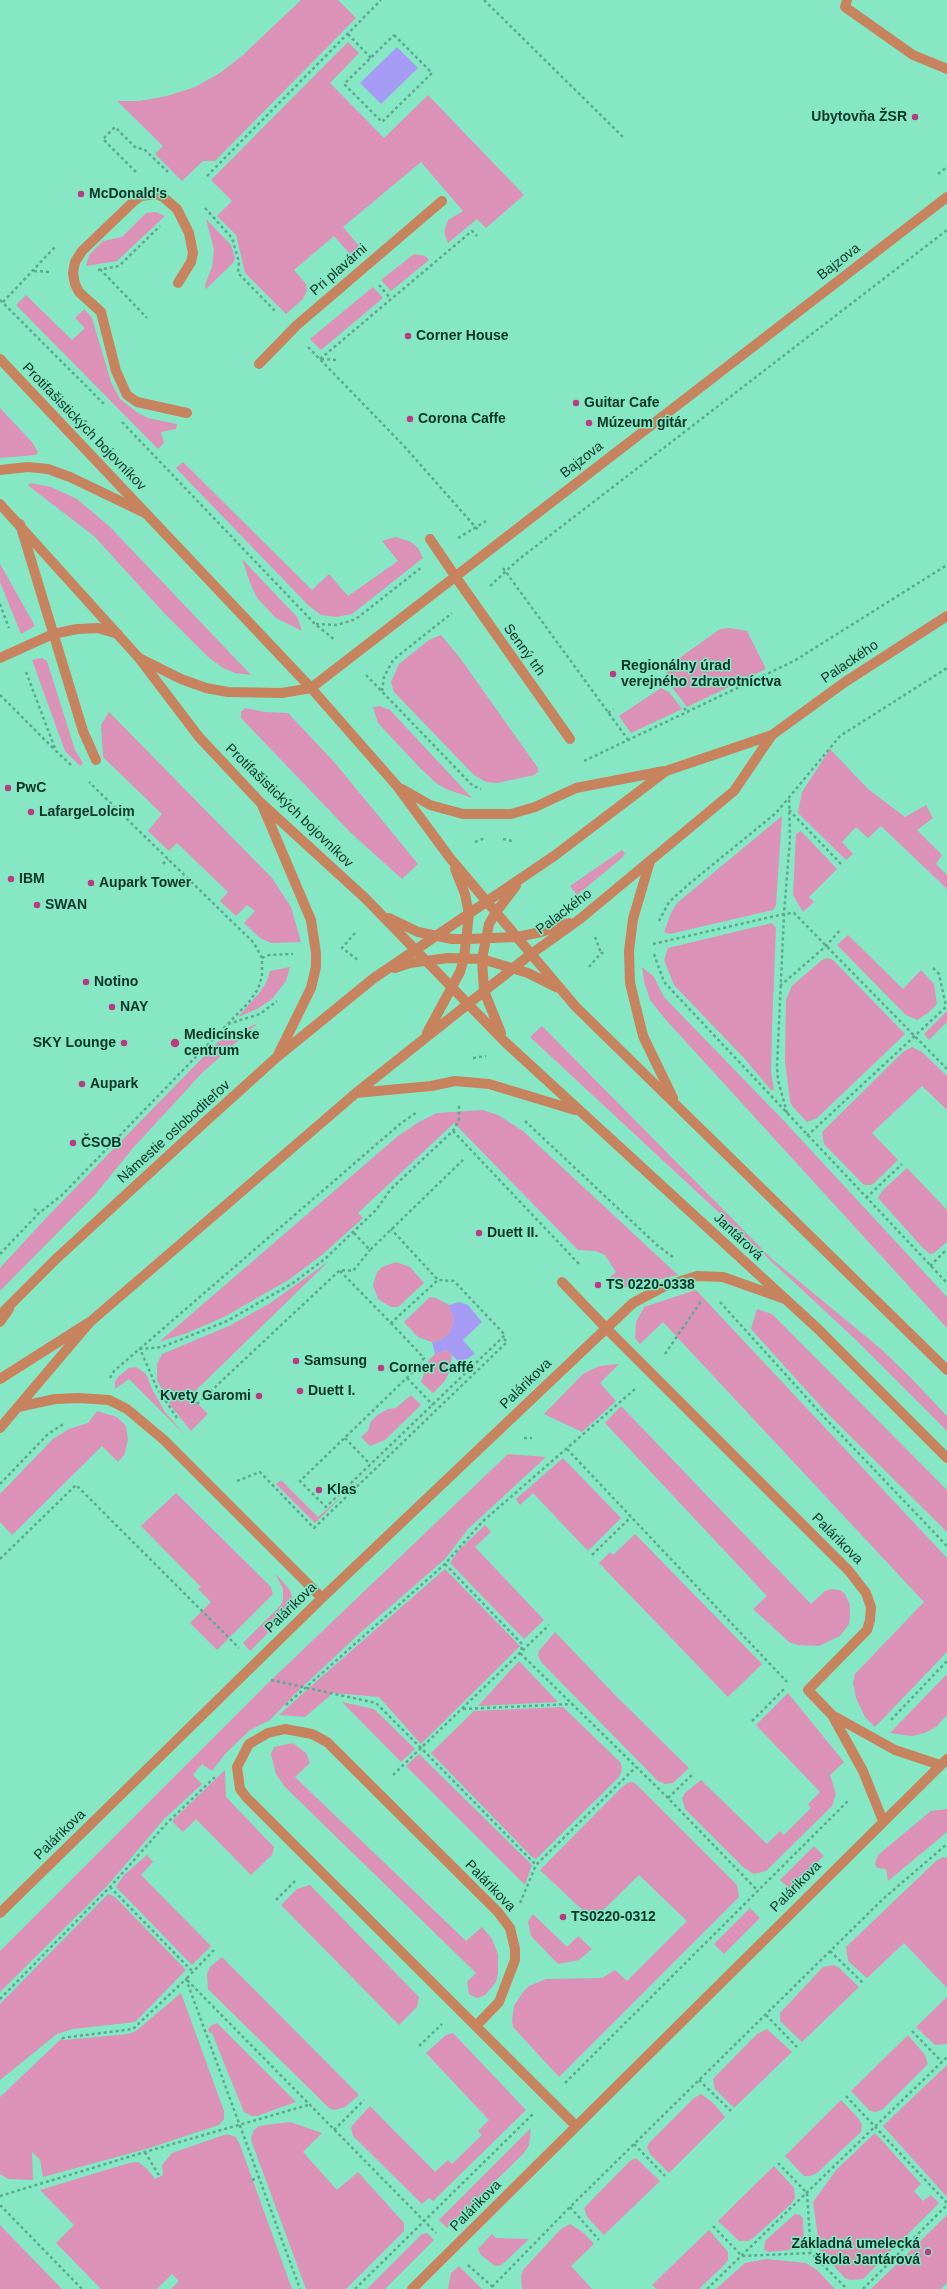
<!DOCTYPE html>
<html>
<head>
<meta charset="utf-8">
<style>
	body { margin:0 }
	canvas { display:block; background:#86e7c4 }
</style>
</head>
<body>
<canvas width="947" height="2289"></canvas>
<script>
const c = document.querySelector('canvas').getContext('2d');
c.lineJoin = 'round';
function fill(path, color) { c.fillStyle = color; c.fill(path, 'evenodd'); }
const toPath = rows => new Path2D(rows.map(r => 'M' + r).join(''));
function strokePath(path, color, width, dash) { c.strokeStyle = color; c.lineWidth = width; c.lineCap = dash ? 'butt' : 'round'; c.setLineDash(dash || []); c.stroke(path); }
function drawText(font, color, halo, rows, align = 'center') {
  c.font = font + ' Arial,sans-serif'; c.lineWidth = 3; c.setLineDash([]); c.textBaseline = 'middle'; c.strokeStyle = halo; c.fillStyle = color; for (const [text, x, y, turn = 0] of rows) {
    c.save(); c.translate(x, y); c.rotate((+turn || 0) * Math.PI / 180); c.textAlign = isNaN(turn) ? turn : align; if (halo) c.strokeText(text, 0, 0); c.fillText(text, 0, 0); c.restore();
  }
}
const green = toPath([
	[301,0,338,0,356,18,215,161,203,161,182,181,155,154,163,146,117,101,139,101,167,96,195,87,220,73,243,55],
	[348,42,359,53,330,83,384,138,428,95,524,195,486,228,477,219,448,243,444,232,448,220,463,211,421,162,343,227,360,247,351,255,334,236,294,270,306,284,307,291,303,299,286,314,245,273,236,235,217,216,232,201,211,180],
	[156,212,165,216,117,261,86,266,89,255,103,241,122,237,146,213],
	[206,219,231,245,235,258,234,262,206,289,205,285,212,267,214,250],
	[414,254,425,256,429,260,391,291,381,280],
	[373,287,383,298,321,350,310,339],
	[26,295,72,340,85,328,75,318,84,309,92,318,111,382,120,399,138,413,148,418,177,424,176,429,161,432,164,443,158,449,16,305],
	[0,408,32,442,38,452,36,455,0,458],
	[183,462,312,590,329,574,348,596,398,561,382,541,388,539,396,537,411,542,418,548,423,558,352,614,336,617,321,615,308,605,176,468],
	[31,483,51,487,77,499,110,527,251,675,235,673,223,668,208,657,165,614,94,536,30,487,28,485],
	[242,559,297,617,302,631,276,618,258,599,252,588],
	[0,564,35,626,21,634,0,582],
	[730,628,747,631,766,669,687,707,668,682,666,675,667,667,720,629],
	[441,635,460,658,538,768,538,772,534,775,497,783,486,782,474,775,394,692,391,682,399,664,429,640],
	[42,658,47,661,75,750,83,763,80,766,65,751,32,660],
	[661,688,669,692,682,709,631,733,619,716],
	[379,706,390,710,472,798,446,789,436,783,420,768,378,723,373,707],
	[245,708,265,712,288,713,335,763,418,864,402,879,351,833,241,718,241,712],
	[109,712,272,878,291,907,301,942,271,943,260,938,244,923,255,911,247,905,236,916,220,901,228,892,177,843,169,851,148,831,162,814,103,757,101,725],
	[830,749,868,789,905,817,926,805,933,818,917,830,942,855,936,864,947,875,947,889,881,826,868,838,856,827,842,842,853,854,846,860,798,813,802,792],
	[782,816,776,905,773,910,670,934,664,932,671,913,677,903],
	[801,831,837,869,809,897,814,902,803,912,793,895,796,834],
	[622,850,625,853,623,857,577,895,570,886],
	[772,923,776,928,772,1027,771,1072,774,1090,771,1090,744,1058,674,985,664,960,668,948],
	[848,935,903,989,921,970,934,984,937,1004,928,1013,917,1020,906,1015,837,945],
	[828,958,833,960,905,1034,817,1118,807,1122,793,1107,790,1101,785,1061,786,1000,792,986,822,960],
	[290,967,286,981,272,999,257,1009,238,1017,260,992,267,981,270,971],
	[642,967,654,977,664,997,784,1121,947,1297,947,1328,666,1020,650,1000,644,981],
	[947,1011,947,1022,929,1040,924,1034],
	[258,1023,202,1073,133,1148,94,1196,0,1291,0,1268,48,1216,218,1042],
	[542,1026,772,1259,881,1349,910,1377,947,1416,947,1431,854,1338,530,1037],
	[912,1047,922,1052,947,1076,947,1110,922,1086,872,1133,898,1160,872,1185,864,1185,824,1144,822,1132,903,1052],
	[483,1110,498,1115,523,1131,678,1275,623,1288,609,1278,616,1272,605,1255,595,1251,578,1250,454,1123,358,1213,363,1218,323,1254,290,1279,224,1317,187,1333,159,1342,398,1136,419,1122,437,1113],
	[907,1168,947,1210,947,1242,934,1253,930,1254,923,1248,878,1198,883,1190],
	[329,1261,190,1396,208,1414,191,1431,171,1406,157,1380,157,1364,162,1354,229,1326,269,1304],
	[396,1262,410,1267,424,1283,398,1307,391,1307,378,1299,373,1285,377,1272,382,1267],
	[696,1290,947,1558,947,1652,875,1727,865,1717,856,1698,853,1683,855,1674,924,1602,663,1322,640,1344,635,1338,636,1322,644,1307],
	[430,1297,436,1298,449,1305,454,1319,450,1333,439,1341,432,1342,418,1337,404,1322],
	[757,1309,772,1314,947,1490,947,1532,826,1412,751,1329],
	[513,1328,315,1523,276,1484,281,1480,318,1517,339,1499],
	[448,1350,452,1356,449,1373,444,1382,433,1393,421,1382,429,1360,435,1354],
	[619,1364,600,1383,616,1401,582,1432,544,1414,583,1374,599,1366],
	[136,1367,146,1374,152,1389,165,1412,186,1436,129,1379,115,1389,115,1382,118,1377,129,1368],
	[411,1395,421,1405,385,1440,370,1446,361,1437,368,1431,371,1421,379,1414,388,1409,396,1408],
	[621,1406,811,1604,825,1591,831,1589,840,1590,845,1594,850,1605,850,1618,849,1624,840,1636,819,1646,798,1645,789,1642,753,1609,767,1596,605,1423],
	[97,1411,117,1417,126,1426,128,1440,124,1455,118,1462,102,1446,12,1535,0,1522,0,1494,53,1439,69,1429,88,1423],
	[508,1454,546,1457,468,1529,445,1559,361,1632,295,1694,270,1720,250,1730,225,1754,212,1771,202,1764,193,1775,202,1784,164,1819,108,1885,0,1992,0,1951,266,1685],
	[563,1458,621,1518,588,1551,533,1493,520,1505,516,1499],
	[176,1493,271,1587,272,1592,273,1594,217,1650,190,1623,211,1602,198,1589,201,1587,141,1526],
	[485,1525,491,1532,475,1547,544,1620,524,1639,450,1563,458,1551],
	[635,1534,762,1664,728,1697,599,1563,610,1552,613,1555],
	[445,1569,520,1646,421,1744,379,1697,333,1693,305,1717,279,1715,311,1686],
	[275,1573,290,1590,292,1597,291,1605,284,1617,250,1651,243,1643,281,1605,283,1599,283,1589],
	[555,1632,617,1697,689,1768,673,1783,665,1784,658,1781,541,1662,538,1655,539,1651],
	[519,1661,558,1702,478,1706],
	[947,1674,947,1715,936,1727,925,1733,912,1736,890,1733],
	[788,1693,844,1762,830,1775,836,1794,832,1806,766,1871,754,1874,743,1867,685,1809,682,1798,685,1793,701,1780,767,1844,780,1831,784,1835,811,1808,808,1804,820,1792,756,1725],
	[342,1702,374,1709,415,1749,401,1762],
	[563,1707,621,1763,622,1770,619,1777,536,1859,532,1857,431,1753,474,1711],
	[293,1743,306,1753,310,1763,295,1777,466,1941,482,1927,492,1939,498,1954,498,1973,496,1982,485,1995,477,1998,469,1994,467,1982,476,1973,285,1787,276,1774,271,1754,274,1747],
	[419,1754,532,1865,525,1885,406,1766],
	[225,1770,226,1797,274,1847,272,1855,251,1875,196,1819,183,1832,172,1821],
	[634,1782,737,1885,739,1897,559,2077,513,2027,512,2020,514,2006,523,1992,529,1986,546,1979,602,1978,615,1970,627,1981,687,1921,639,1875,593,1920,540,1870,620,1789,627,1783],
	[947,1809,947,1832,888,1881,886,1869,877,1868,875,1864,878,1855,931,1811],
	[814,1846,824,1856,790,1889,780,1880],
	[147,1855,153,1862,141,1875,211,1946,192,1965,116,1887,124,1875],
	[943,1857,947,1858,947,1988,904,1943,867,1978,848,1961,846,1947,936,1861],
	[310,1885,419,1997,417,2007,399,2025,281,1905,297,1889],
	[108,1894,115,1897,186,1970,135,2022,73,2029,57,2034,0,2080,0,2004],
	[750,1908,760,1918,724,1954,714,1944],
	[533,1914,567,1947,578,1936,592,1949,579,1960,558,1964,531,1936,528,1922],
	[222,1957,359,2095,345,2107,334,2110,329,2108,208,1989,207,1974,210,1967],
	[834,1965,838,1967,859,1987,802,2042,780,2021,780,2013,823,1967],
	[181,1993,224,2111,224,2119,219,2125,146,2149,43,2177,40,2160,32,2152,33,2180,8,2179,0,2174,0,2097,62,2038,64,2040,128,2034,136,2031],
	[947,1997,947,2044,935,2045,916,2027],
	[217,2023,296,2102,257,2116,252,2116,244,2112,212,2033,209,2032,208,2029,212,2025],
	[767,2029,792,2052,734,2108,715,2089,713,2079,757,2034],
	[453,2033,526,2110,433,2201,429,2198,422,2204,353,2136,351,2127,370,2106,435,2172,448,2160,452,2164,482,2135,478,2131,489,2120,426,2053,446,2035],
	[908,2035,925,2055,928,2064,883,2109,876,2112,870,2111,851,2091],
	[947,2065,947,2197,883,2126],
	[701,2094,713,2103,725,2117,669,2173,650,2154,647,2147,649,2143,694,2098],
	[841,2100,859,2119,862,2125,861,2132,817,2173,810,2176,804,2176,785,2156],
	[290,2122,322,2133,303,2152,337,2190,358,2172,404,2223,404,2231,346,2289,306,2289,251,2140,253,2131,259,2126],
	[531,2128,529,2145,524,2153,447,2228,439,2220],
	[875,2133,921,2184,914,2191,923,2201,931,2195,939,2203,863,2279,850,2280,845,2278,820,2251,813,2202,837,2169],
	[227,2134,236,2137,240,2145,292,2289,171,2289,179,2281,172,2274,157,2289,101,2289,56,2243,74,2225,40,2190,129,2163,138,2162,147,2169,155,2179,163,2175,162,2165,172,2153],
	[636,2158,660,2181,604,2235,587,2217,584,2208,630,2161],
	[774,2166,794,2188,795,2198,791,2204,752,2239,748,2241,739,2241,718,2221],
	[795,2214,800,2215,803,2218,804,2247,800,2249,769,2252,764,2250,765,2241],
	[947,2215,947,2283,941,2289,871,2289],
	[570,2224,584,2233,594,2244,571,2266,592,2289,522,2289,521,2276,523,2270,561,2229],
	[0,2225,62,2289,0,2289],
	[709,2230,728,2252,728,2260,725,2264,699,2289,657,2289,652,2285],
	[427,2233,434,2240,385,2289,367,2289,422,2234],
	[492,2234,496,2238,529,2239,506,2261,501,2265,495,2266,481,2255,478,2249],
	[767,2259,806,2263,817,2270,835,2289,716,2289,745,2263],
	[459,2266,482,2289,448,2289,451,2273]
]);
const water = toPath([
	[397,47,418,68,381,104,360,83],
	[459,1302,468,1305,482,1322,463,1340,475,1354,467,1359,458,1361,447,1350,435,1354,432,1342,439,1341,450,1333,454,1319,449,1305]
]);
const path = toPath([
	[484,0,624,138],
	[348,34,371,58],
	[394,35,432,73,382,122,344,84,394,35],
	[136,172,103,139,115,127,136,148,144,149,168,172],
	[938,174,947,167],
	[207,176,381,0],
	[205,208,232,238,239,262,238,273,276,312],
	[100,269,147,318],
	[98,270,119,266,160,226],
	[34,271,51,272],
	[379,285,390,298],
	[0,300,104,404],
	[3,302,55,247],
	[308,347,404,446,479,531],
	[320,359,472,231,477,236],
	[321,359,337,360],
	[122,422,315,624,335,640],
	[458,538,486,521],
	[503,568,629,741],
	[490,586,518,560,947,230],
	[0,604,9,628],
	[316,624,337,625,356,619,422,567],
	[26,672,56,751,72,766],
	[366,675,473,786,481,789],
	[382,691,384,677,393,660,452,613],
	[0,695,54,749],
	[684,708,688,713],
	[608,713,613,709],
	[584,761,794,661,947,565],
	[789,810,841,864],
	[503,839,512,841],
	[475,842,485,838],
	[163,864,168,859],
	[659,921,669,902,689,884,776,813,840,736,947,668],
	[355,933,342,948,358,960],
	[595,937,601,953],
	[653,944,784,914,794,913,947,1069],
	[654,954,664,982,947,1283],
	[262,958,269,955,293,954],
	[589,967,601,953,605,953],
	[933,968,939,974,946,1006],
	[780,986,826,946,841,929],
	[228,1024,260,1014,277,1001],
	[473,1058,486,1056],
	[787,1113,778,1080,777,1067,784,914,790,839,789,798],
	[525,1121,657,1245,674,1258],
	[453,1131,579,1264],
	[807,1136,947,1006],
	[866,1198,902,1164],
	[34,1209,39,1213],
	[354,1233,370,1250,464,1159],
	[0,1254,39,1213,62,1195,249,1002,258,989,262,976,262,958,254,943,89,782],
	[930,1266,947,1249],
	[340,1271,391,1323,438,1280,391,1229],
	[720,1302,824,1417,947,1546],
	[391,1323,424,1358,419,1366,300,1481,326,1507,505,1335,454,1281,438,1280],
	[665,1354,702,1300],
	[110,1378,114,1371,400,1124,417,1112],
	[407,1378,433,1405],
	[197,1404,340,1270,353,1271,370,1250],
	[177,1418,157,1388,140,1349,162,1347,227,1321,293,1283,326,1258,376,1210,391,1189,453,1131,459,1120,459,1104],
	[345,1438,370,1464],
	[524,1438,532,1438],
	[567,1449,787,1682],
	[237,1481,260,1472,314,1528,507,1342,504,1339],
	[0,1484,48,1434,65,1423],
	[592,1555,631,1517],
	[0,1559,76,1485,239,1648],
	[445,1564,522,1644,521,1654,668,1798,758,1891],
	[271,1680,376,1703,421,1748,549,1625],
	[286,1705,445,1564,482,1522,635,1389],
	[463,1709,572,1704],
	[891,1720,947,1661],
	[752,1721,784,1689],
	[393,1775,421,1748,536,1865,636,1767],
	[668,1798,694,1773],
	[110,1887,193,1972],
	[276,1900,296,1880],
	[520,1903,536,1865],
	[214,1950,186,1979,436,2233],
	[830,1951,863,1983],
	[0,1999,110,1887,167,1823,215,1777],
	[766,2015,797,2047],
	[912,2031,942,2062],
	[62,2038,133,2029,186,1979,300,2289],
	[419,2046,442,2024],
	[699,2080,731,2111],
	[565,2083,849,1800],
	[846,2096,947,2203],
	[334,2130,364,2100],
	[634,2144,665,2176],
	[145,2152,160,2177],
	[778,2163,807,2193,811,2253],
	[252,2180,258,2178],
	[0,2196,145,2152,308,2105],
	[0,2205,82,2289],
	[570,2207,599,2240],
	[713,2226,742,2256,811,2253,847,2289],
	[468,2265,495,2289],
	[492,2287,570,2207,883,1899,947,1844],
	[355,2289,533,2114],
	[707,2289,947,2057],
	[863,2289,947,2205]
]);
const service = toPath([
	[847,0,845,7,913,55,947,69],
	[178,283,191,262,193,253,189,233,177,209,163,197,156,194,141,196,134,201,82,251,75,262,73,273,75,284,79,292,101,312,116,371,127,395,137,402,187,413],
	[20,524,83,731,96,760],
	[430,539,455,576],
	[0,658,53,634,77,629,98,628,118,634],
	[562,1282,606,1328],
	[0,1322,9,1309],
	[0,1379,88,1323]
]);
const minor = toPath([
	[259,364,297,325,442,201],
	[0,470,28,467,48,469,70,477,145,513],
	[455,576,570,739],
	[139,658,181,679,206,688,228,692,282,693,311,688,947,197],
	[606,1328,849,1571,866,1593,871,1607,870,1620,867,1630,808,1690,832,1715,863,1771,883,1821],
	[18,1407,55,1399,79,1398,109,1400,127,1409,164,1440,322,1598],
	[832,1715,895,1750,940,1765],
	[0,1913,322,1598,633,1303,665,1286,697,1276,723,1277,785,1299],
	[476,2026,499,2002,515,1960,515,1949,510,1928,498,1912,327,1742,312,1734,285,1729,268,1733,249,1744,237,1767,240,1789,247,1798,576,2126],
	[412,2289,947,1759]
]);
const tertiary = toPath([
	[0,359,311,688,397,786,450,858,576,1007,947,1370],
	[0,504,139,658,199,737,260,802,365,898,505,1042,817,1328,947,1458],
	[402,789,430,805,463,814,511,814,535,807,576,788,664,771],
	[262,805,311,920,316,953,316,967,311,988,278,1055],
	[650,861,633,919,629,951,630,983,643,1036,673,1098],
	[389,918,418,932,452,939,467,939,517,937,541,932,569,923],
	[395,968,410,963,448,958,482,959,528,973,556,987],
	[427,1033,460,972,464,958,469,914,465,894,455,869],
	[501,1033,484,991,482,959,489,924,496,912,516,886],
	[356,1093,431,1086,455,1081,489,1084,575,1110],
	[0,1315,56,1259,205,1122,277,1057,374,978,554,856,666,771,772,735,845,682,947,616],
	[0,1428,90,1322,356,1093,531,954,580,919,734,791,772,735]
]);
const markers = [
	[915,117,4,"#ba3a84"],
	[81,194,4,"#ba3a84"],
	[408,336,4,"#ba3a84"],
	[576,403,4,"#ba3a84"],
	[410,419,4,"#ba3a84"],
	[589,423,4,"#ba3a84"],
	[613,674,4,"#ba3a84"],
	[8,788,4,"#ba3a84"],
	[31,812,4,"#ba3a84"],
	[11,879,4,"#ba3a84"],
	[91,883,4,"#ba3a84"],
	[37,905,4,"#ba3a84"],
	[86,982,4,"#ba3a84"],
	[112,1007,4,"#ba3a84"],
	[124,1043,4,"#ba3a84"],
	[175,1043,5,"#ba3a84"],
	[82,1084,4,"#ba3a84"],
	[73,1143,4,"#ba3a84"],
	[479,1233,4,"#ba3a84"],
	[598,1285,4,"#ba3a84"],
	[296,1361,4,"#ba3a84"],
	[381,1368,4,"#ba3a84"],
	[300,1391,4,"#ba3a84"],
	[259,1396,4,"#ba3a84"],
	[319,1490,4,"#ba3a84"],
	[563,1917,4,"#ba3a84"],
	[928,2252,4,"#ba3a84"]
];
const poiNames = [
	["Ubytovňa ŽSR",907,117,"right"],
	["McDonald's",89,194],
	["Corner House",416,336],
	["Guitar Cafe",584,403],
	["Corona Caffe",418,419],
	["Múzeum gitár",597,423],
	["Regionálny úrad",621,666],
	["verejného zdravotníctva",621,682],
	["PwC",16,788],
	["LafargeLolcim",39,812],
	["IBM",19,879],
	["Aupark Tower",99,883],
	["SWAN",45,905],
	["Notino",94,982],
	["NAY",120,1007],
	["Medicínske",184,1035],
	["centrum",184,1051],
	["SKY Lounge",116,1043,"right"],
	["Aupark",90,1084],
	["ČSOB",81,1143],
	["Duett II.",487,1233],
	["TS 0220-0338",606,1285],
	["Samsung",304,1361],
	["Corner Caffé",389,1368],
	["Duett I.",308,1391],
	["Kvety Garomi",251,1396,"right"],
	["Klas",327,1490],
	["TS0220-0312",571,1917],
	["Základná umelecká",920,2244,"right"],
	["škola Jantárová",920,2260,"right"]
];
const streetNames = [
	["Bajzova",839,262,-38],
	["Pri plavárni",339,270,-41],
	["Protifašistických bojovníkov",84,427,46],
	["Bajzova",582,460,-38],
	["Senný trh",524,650,54],
	["Palackého",850,662,-34],
	["Protifašistických bojovníkov",289,806,44],
	["Palackého",564,912,-37],
	["Námestie osloboditeľov",174,1132,-42],
	["Jantárová",738,1237,43],
	["Palárikova",526,1384,-44],
	["Palárikova",837,1539,45],
	["Palárikova",291,1608,-44],
	["Palárikova",60,1835,-44],
	["Palárikova",490,1886,46],
	["Palárikova",796,1887,-45],
	["Palárikova",476,2206,-45]
];
fill(green, '#dc91b6');
fill(water, '#a69bf4');
strokePath(path, '#5baa8f', 2.5, [3, 3]);
strokePath(service, '#c7835e', 10);
strokePath(minor, '#c7835e', 10);
strokePath(tertiary, '#c7835e', 10);
for (const [x, y, r, color] of markers) { const dot = new Path2D(); dot.arc(x, y, r, 0, 2 * Math.PI); c.fillStyle = color; c.fill(dot); strokePath(dot, '#86e7c4', 1.5); }
drawText('bold 14px', '#093528', '#86e7c4', poiNames, 'left');
drawText('14px', '#093528', '#86e7c4', streetNames);
</script>
</body>
</html>
